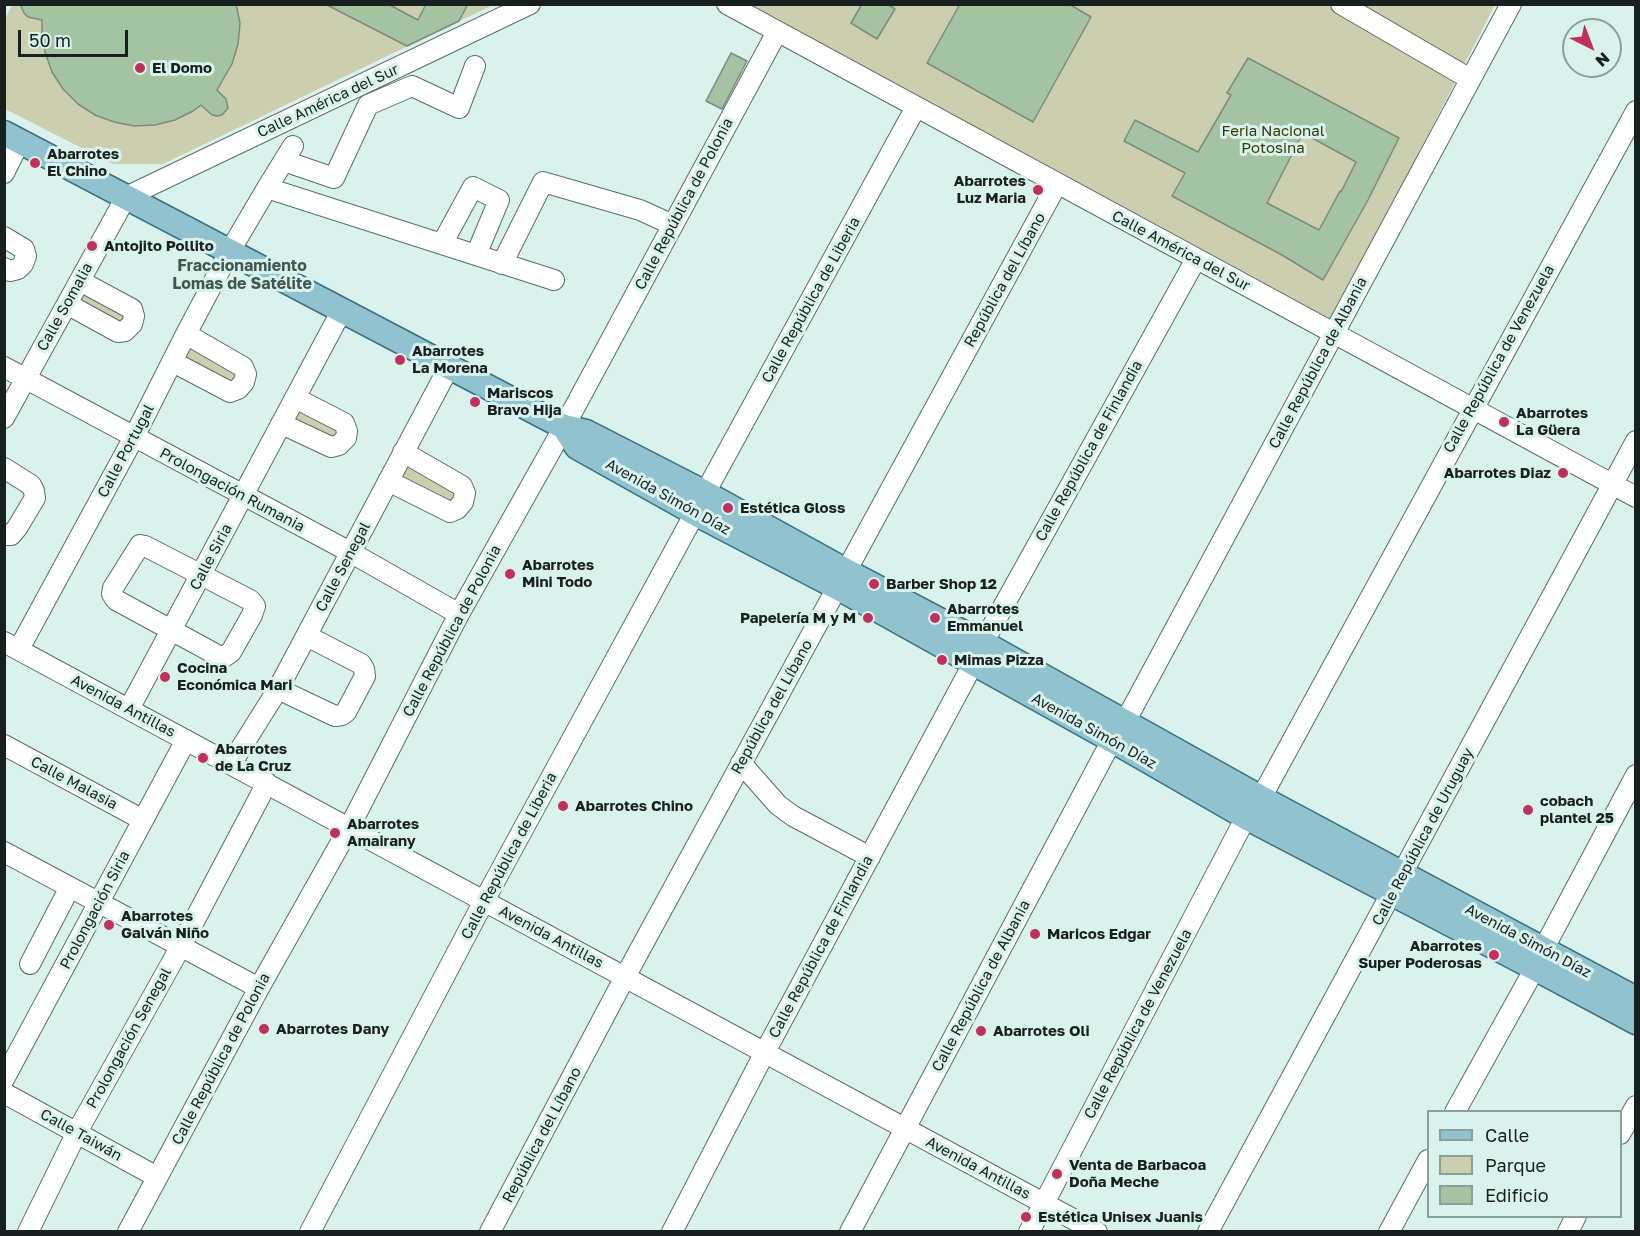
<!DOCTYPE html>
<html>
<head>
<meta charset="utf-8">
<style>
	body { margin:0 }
	#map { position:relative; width:1640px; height:1236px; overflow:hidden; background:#d9f3ec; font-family:"Golos Text",sans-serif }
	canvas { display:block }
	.frame { position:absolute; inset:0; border:6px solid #17201e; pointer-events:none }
	.legend { position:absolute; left:1427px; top:1110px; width:195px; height:108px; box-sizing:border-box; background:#d9f3ec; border:2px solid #8b9f9a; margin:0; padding:8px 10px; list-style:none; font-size:18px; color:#17201e }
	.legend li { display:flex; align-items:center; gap:12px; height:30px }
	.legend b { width:30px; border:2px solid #8b9f9a }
	.north { position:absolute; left:1562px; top:18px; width:60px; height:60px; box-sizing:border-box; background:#d9f3ec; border:2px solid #8b9f9a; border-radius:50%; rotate:138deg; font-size:16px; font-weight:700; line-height:24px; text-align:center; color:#17201e }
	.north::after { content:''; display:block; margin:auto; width:21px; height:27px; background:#bf305a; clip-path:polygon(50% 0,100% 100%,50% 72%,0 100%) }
	.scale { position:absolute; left:18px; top:30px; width:110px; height:27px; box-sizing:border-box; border:3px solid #17201e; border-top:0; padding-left:8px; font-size:18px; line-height:21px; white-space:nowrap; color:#17201e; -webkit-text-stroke:4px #d9f3ec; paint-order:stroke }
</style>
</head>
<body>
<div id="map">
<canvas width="1640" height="1236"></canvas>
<div class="frame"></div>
<ul class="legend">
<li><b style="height:8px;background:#90c3cd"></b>Calle</li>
<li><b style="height:16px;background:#ccceb0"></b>Parque</li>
<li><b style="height:16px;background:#a4c3a3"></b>Edificio</li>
</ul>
<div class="north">N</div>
<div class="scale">50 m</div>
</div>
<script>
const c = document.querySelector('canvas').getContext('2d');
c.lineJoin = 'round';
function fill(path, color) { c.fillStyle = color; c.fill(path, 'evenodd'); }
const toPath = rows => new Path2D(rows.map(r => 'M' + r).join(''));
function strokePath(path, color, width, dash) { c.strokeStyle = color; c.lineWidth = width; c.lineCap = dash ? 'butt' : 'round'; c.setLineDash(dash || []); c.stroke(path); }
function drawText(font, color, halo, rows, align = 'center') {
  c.font = font + ' "Golos Text",sans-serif'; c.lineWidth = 6; c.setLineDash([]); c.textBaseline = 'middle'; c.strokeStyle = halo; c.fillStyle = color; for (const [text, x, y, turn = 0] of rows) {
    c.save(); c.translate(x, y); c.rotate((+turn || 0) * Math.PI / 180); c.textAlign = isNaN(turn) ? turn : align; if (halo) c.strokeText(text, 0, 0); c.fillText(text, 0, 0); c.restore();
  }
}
const green = toPath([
	[12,5,493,5,163,164,113,164,5,109,5,19],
	[739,5,1495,5,1330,324],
	[83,287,132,317,121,336,74,302],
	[191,347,239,374,227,390,181,365],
	[302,406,347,429,337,446,293,422],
	[409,462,460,489,453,507,399,480]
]);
const building = toPath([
	[20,4,236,4,240,23,238,44,232,64,217,90,226,99,228,108,222,115,217,116,212,115,201,105,193,111,175,120,155,125,134,126,114,122,95,115,78,104,63,89,52,72,45,52,42,32,42,20,28,17,24,13,20,4],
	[325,4,388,4,418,20,426,4,468,4,459,21,407,46,325,4],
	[862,4,887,4,895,9,877,39,851,23,862,4],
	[960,4,1069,4,1091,17,1033,122,927,63,960,4],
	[731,53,747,61,722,109,706,101,731,53],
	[1248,58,1399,138,1368,200,1323,280,1282,255,1172,196,1185,173,1124,141,1135,120,1198,152,1231,95,1227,93,1248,58],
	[1303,133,1356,162,1341,192,1340,191,1319,230,1267,203,1303,133]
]);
const minor = toPath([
	[727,4,1636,497],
	[1341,4,1470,79],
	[284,161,334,178,368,105,412,86,459,108,475,66],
	[4,173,20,141],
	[267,188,293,146],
	[4,237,24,249,26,256,23,264,18,269,10,271,4,268],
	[442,244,473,187,499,200,476,255],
	[502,264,543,182,640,210,673,225],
	[67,304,118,332,125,331,132,324,134,316,132,309,80,281],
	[173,362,230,392,238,389,244,382,246,374,243,367,186,334],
	[4,367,350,552,459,614],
	[4,418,126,197,530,4],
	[282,424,331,447,339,445,346,438,347,431,344,423,295,398],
	[4,468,31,485,34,491,35,498,17,528,11,535,4,535],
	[388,481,450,512,457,509,463,502,465,493,462,486,403,452],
	[705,493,916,107],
	[140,545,145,546,250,600,255,606,252,615,231,652,224,657,217,655,116,600,112,594,113,588,140,545],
	[4,642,1097,1232],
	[983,643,1196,259],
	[19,649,134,437,186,334,230,251,267,188,554,280],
	[278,689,335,716,342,715,346,712,365,676,364,669,361,664,307,636],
	[129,709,342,310],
	[1125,722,1511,4],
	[4,745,143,820],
	[741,763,778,805,793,816,870,857],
	[231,764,278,689,449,367],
	[1261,798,1636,111],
	[4,852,259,988],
	[1544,948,1636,775],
	[30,964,70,887],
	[4,1079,186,740],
	[4,1093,157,1177],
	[1455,1112,1535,968],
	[1620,1134,1636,1106],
	[28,1232,77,1132,181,946,267,783],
	[128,1232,259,988,349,828,459,614,564,427,777,32],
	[310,1232,484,901,695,513],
	[490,1232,625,977,1057,184],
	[672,1232,765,1052,973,664],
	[850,1232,1112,740],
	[1029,1232,1246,817],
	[1208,1232,1636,441],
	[1389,1232,1428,1160],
	[1568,1232,1576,1216]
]);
const major = toPath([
	[4,133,564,427,586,432,705,493,846,571,983,643,1261,798,1636,999],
	[564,427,577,447,695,513,837,587,1112,740,1246,817,1535,968,1636,1022]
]);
const markers = [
	[140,68,6,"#bf305a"],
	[35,163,6,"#bf305a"],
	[1038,190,6,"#bf305a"],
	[92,246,6,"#bf305a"],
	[400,360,6,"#bf305a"],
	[475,402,6,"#bf305a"],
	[1504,422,6,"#bf305a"],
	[1563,473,6,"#bf305a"],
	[728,508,6,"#bf305a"],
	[510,574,6,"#bf305a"],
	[874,584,6,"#bf305a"],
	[868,618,6,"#bf305a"],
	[935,618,6,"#bf305a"],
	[942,660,6,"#bf305a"],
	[165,677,6,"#bf305a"],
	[203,758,6,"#bf305a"],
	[563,806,6,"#bf305a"],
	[1528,810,6,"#bf305a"],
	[335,833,6,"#bf305a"],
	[109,925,6,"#bf305a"],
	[1035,934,6,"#bf305a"],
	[1494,955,6,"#bf305a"],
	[264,1029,6,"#bf305a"],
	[981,1031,6,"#bf305a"],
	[1057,1174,6,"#bf305a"],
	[1026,1217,6,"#bf305a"]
];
const poiNames = [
	["El Domo",152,68],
	["Abarrotes",47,154],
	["El Chino",47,171],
	["Abarrotes",1026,181,"right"],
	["Luz Maria",1026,198,"right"],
	["Antojito Pollito",104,246],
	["Abarrotes",412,351],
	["La Morena",412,368],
	["Mariscos",487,393],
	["Bravo Hija",487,410],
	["Abarrotes",1516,413],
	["La Güera",1516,430],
	["Abarrotes Diaz",1551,473,"right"],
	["Estética Gloss",740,508],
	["Abarrotes",522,565],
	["Mini Todo",522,582],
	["Barber Shop 12",886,584],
	["Abarrotes",947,609],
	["Emmanuel",947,626],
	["Papelería M y M",856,618,"right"],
	["Mimas Pizza",954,660],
	["Cocina",177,668],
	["Económica Mari",177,685],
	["Abarrotes",215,749],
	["de La Cruz",215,766],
	["cobach",1540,801],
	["plantel 25",1540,818],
	["Abarrotes Chino",575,806],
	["Abarrotes",347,824],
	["Amairany",347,841],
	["Abarrotes",121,916],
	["Galván Niño",121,933],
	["Maricos Edgar",1047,934],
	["Abarrotes",1482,946,"right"],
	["Super Poderosas",1482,963,"right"],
	["Abarrotes Dany",276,1029],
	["Abarrotes Oli",993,1031],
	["Venta de Barbacoa",1069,1165],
	["Doña Meche",1069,1182],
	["Estética Unisex Juanis",1038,1217]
];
const streetNames = [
	["Calle América del Sur",328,101,-25],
	["Calle República de Polonia",684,204,-62],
	["Calle América del Sur",1181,251,28],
	["República del Líbano",1005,280,-61],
	["Calle República de Liberia",811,300,-61],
	["Calle Somalia",65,307,-61],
	["Calle República de Venezuela",1499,359,-61],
	["Calle República de Albania",1318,363,-62],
	["Calle Portugal",126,451,-62],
	["Calle República de Finlandia",1089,451,-61],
	["Prolongación Rumania",232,490,28],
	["Avenida Simón Díaz",668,497,29],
	["Calle Siria",211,557,-62],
	["Calle Senegal",343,567,-62],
	["Calle República de Polonia",452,631,-62],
	["Avenida Antillas",123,706,28],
	["República del Líbano",772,707,-61],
	["Avenida Simón Díaz",1094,731,29],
	["Calle Malasia",74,783,28],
	["Calle República de Uruguay",1423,837,-62],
	["Calle República de Liberia",509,856,-62],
	["Prolongación Siria",95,910,-62],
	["Avenida Antillas",551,937,28],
	["Avenida Simón Díaz",1528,941,28],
	["Calle República de Finlandia",821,947,-62],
	["Calle República de Albania",981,986,-62],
	["Calle República de Venezuela",1138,1024,-62],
	["Prolongación Senegal",129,1038,-61],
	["Calle República de Polonia",221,1059,-62],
	["Calle Taiwán",81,1135,29],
	["República del Líbano",542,1135,-62],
	["Avenida Antillas",978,1168,28]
];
const parkNames = [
	["Feria Nacional",1273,131],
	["Potosina",1273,148]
];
const neighbourhoodNames = [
	["Fraccionamiento",242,266],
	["Lomas de Satélite",242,284]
];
fill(green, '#ccceb0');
fill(building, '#a4c3a3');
strokePath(building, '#7c8a7b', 1.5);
strokePath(minor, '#586e68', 22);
strokePath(major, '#36707a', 27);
strokePath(minor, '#fff', 20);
strokePath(major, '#90c3cd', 24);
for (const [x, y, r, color] of markers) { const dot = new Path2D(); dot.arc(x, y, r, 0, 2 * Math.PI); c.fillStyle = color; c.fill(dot); strokePath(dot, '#d9f3ec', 2); }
drawText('bold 15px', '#17201e', '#d9f3ec', poiNames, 'left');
drawText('15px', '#17201e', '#d9f3ec', streetNames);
drawText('15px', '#393905', '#d9f3ec', parkNames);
drawText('bold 16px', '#405650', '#d9f3ec', neighbourhoodNames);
</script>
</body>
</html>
